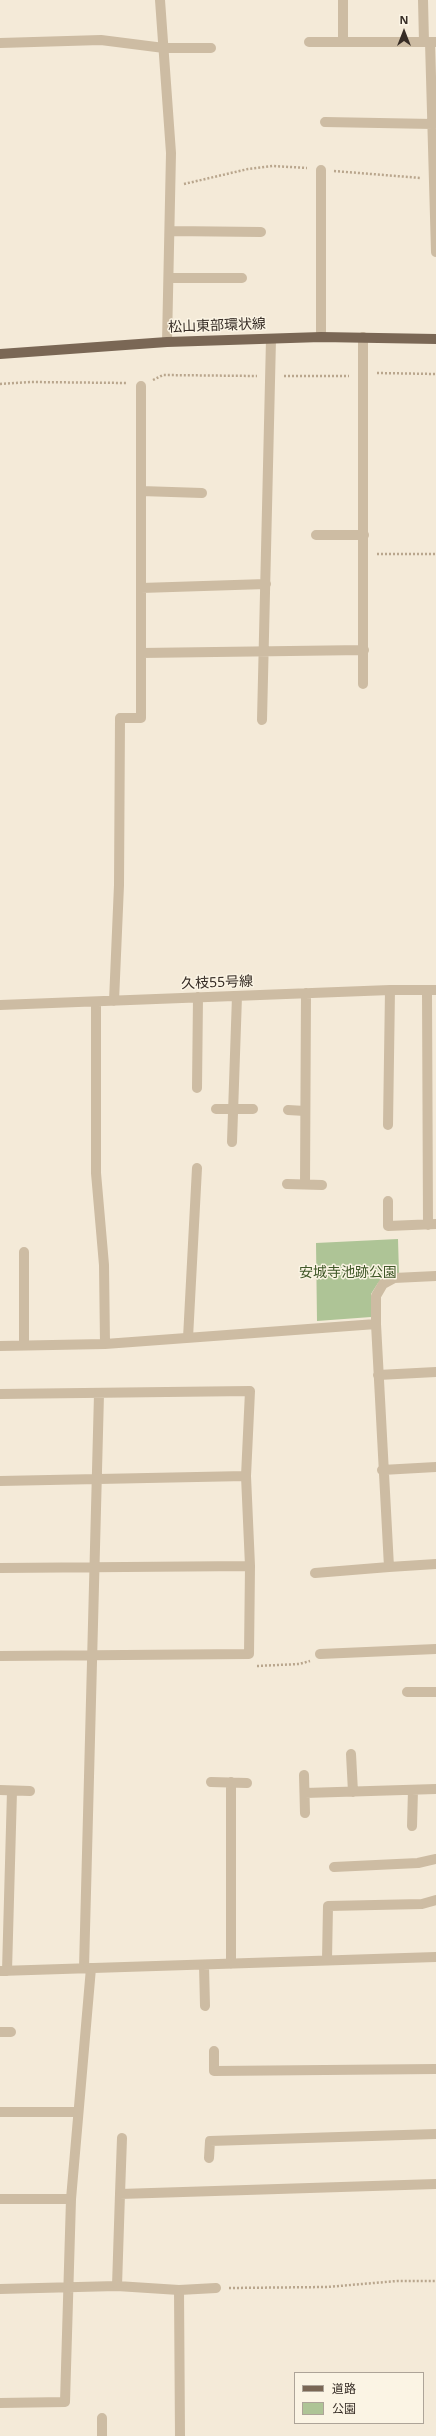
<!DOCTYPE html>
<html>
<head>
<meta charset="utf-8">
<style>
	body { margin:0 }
	#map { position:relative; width:436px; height:2436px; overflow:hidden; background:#f4ead8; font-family:"Noto Sans","Noto Sans JP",sans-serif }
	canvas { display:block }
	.legend { position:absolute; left:294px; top:2372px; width:130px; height:52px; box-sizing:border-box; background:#fbf4e4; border:1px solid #ada498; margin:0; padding:5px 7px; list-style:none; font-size:12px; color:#372d26 }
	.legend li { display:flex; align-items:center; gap:8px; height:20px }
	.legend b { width:20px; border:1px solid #ada498 }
	.north { position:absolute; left:384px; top:12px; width:40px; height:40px; -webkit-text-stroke:3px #fbf4e4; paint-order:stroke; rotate:0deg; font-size:11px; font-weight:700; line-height:16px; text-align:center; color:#372d26 }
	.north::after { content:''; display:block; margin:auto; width:14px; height:18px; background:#372d26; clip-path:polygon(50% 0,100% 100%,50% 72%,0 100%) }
</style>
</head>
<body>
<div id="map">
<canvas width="436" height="2436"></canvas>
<ul class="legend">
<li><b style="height:5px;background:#7a6755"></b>道路</li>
<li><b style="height:11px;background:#aec496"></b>公園</li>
</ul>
<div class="north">N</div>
</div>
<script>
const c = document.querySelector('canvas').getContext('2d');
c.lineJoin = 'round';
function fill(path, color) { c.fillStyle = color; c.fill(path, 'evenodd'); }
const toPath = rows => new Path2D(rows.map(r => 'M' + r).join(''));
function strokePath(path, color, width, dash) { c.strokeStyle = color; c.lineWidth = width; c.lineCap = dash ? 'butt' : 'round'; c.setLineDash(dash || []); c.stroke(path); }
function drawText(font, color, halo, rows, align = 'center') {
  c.font = font + ' "Noto Sans","Noto Sans JP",sans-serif'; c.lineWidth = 3; c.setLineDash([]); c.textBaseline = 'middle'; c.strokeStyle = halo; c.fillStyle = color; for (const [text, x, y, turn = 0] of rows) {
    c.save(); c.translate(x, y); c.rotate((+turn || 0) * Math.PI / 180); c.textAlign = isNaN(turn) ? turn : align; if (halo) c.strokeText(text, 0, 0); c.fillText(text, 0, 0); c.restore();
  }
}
const green = toPath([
	[398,1239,399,1274,378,1283,371,1294,371,1317,317,1321,316,1243]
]);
const path = toPath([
	[334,171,421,178],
	[184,184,248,169,273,166,307,168],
	[377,373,436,374],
	[284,376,349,376],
	[153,380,163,375,257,376],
	[0,384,31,382,127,383],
	[377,554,436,554],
	[257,1666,299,1664,310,1661],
	[229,2288,327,2287,397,2281,436,2281]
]);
const minor = toPath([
	[160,0,171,153,167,342],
	[343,0,343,42],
	[423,0,424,42],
	[309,42,436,42],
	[430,42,436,252],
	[0,43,101,40,164,48,211,48],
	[325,122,433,124],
	[170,231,261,232],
	[169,278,242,278],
	[321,337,321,170],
	[363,337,363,684],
	[141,491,202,493],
	[316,535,364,535],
	[141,588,266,584],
	[141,653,364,650],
	[262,720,271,339],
	[427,991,428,1225],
	[114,1001,119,885,120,718,141,718,141,386],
	[96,1002,96,1173,104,1265,105,1344],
	[0,1005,390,990,436,990],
	[197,1088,198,997],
	[216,1109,253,1109],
	[288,1110,305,1111],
	[388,1125,390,990],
	[232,1142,237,996],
	[287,1184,322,1185],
	[305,1184,306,993],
	[388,1201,388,1226,436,1224],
	[24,1252,24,1345],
	[436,1276,394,1278,383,1284,376,1296,376,1324,389,1567,436,1564],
	[188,1338,197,1168],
	[0,1346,105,1344,376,1324],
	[378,1375,436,1372],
	[0,1394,250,1391,246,1476,0,1481],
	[382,1470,436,1467],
	[0,1568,250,1566,246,1476],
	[315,1573,389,1567],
	[320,1654,436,1649],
	[0,1656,249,1654,250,1566],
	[407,1692,436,1692],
	[351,1754,353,1792],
	[304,1775,305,1813],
	[211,1782,247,1783],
	[231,1782,231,1964],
	[0,1790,30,1791],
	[305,1793,436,1789],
	[412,1826,413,1790],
	[334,1867,418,1863,436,1859],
	[327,1960,328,1906,422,1904,436,1900],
	[204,1965,205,2006],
	[84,1968,99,1394],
	[0,1971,436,1957],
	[7,1971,12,1791],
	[0,2032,11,2032],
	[214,2051,214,2071,436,2069],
	[0,2112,78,2112],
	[209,2158,210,2141,436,2134],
	[120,2194,122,2138],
	[0,2199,71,2199],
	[117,2286,120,2194,436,2184],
	[0,2289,117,2286,179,2290,216,2288],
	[179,2290,180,2436],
	[0,2403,65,2402,71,2199,91,1968],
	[102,2418,102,2436]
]);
const major = toPath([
	[0,354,167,342,321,337,436,339]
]);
const streetNames = [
	["松山東部環状線",217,326,-2],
	["久枝55号線",217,983,-2]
];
const parkNames = [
	["安城寺池跡公園",348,1273]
];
fill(green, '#aec496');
strokePath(path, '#b9a68d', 2.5, [2, 2]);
strokePath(minor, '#cdbca3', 10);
strokePath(major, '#7a6755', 10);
drawText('14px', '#372d26', '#fbf4e4', streetNames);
drawText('14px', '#3f5727', '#fbf4e4', parkNames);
</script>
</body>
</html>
